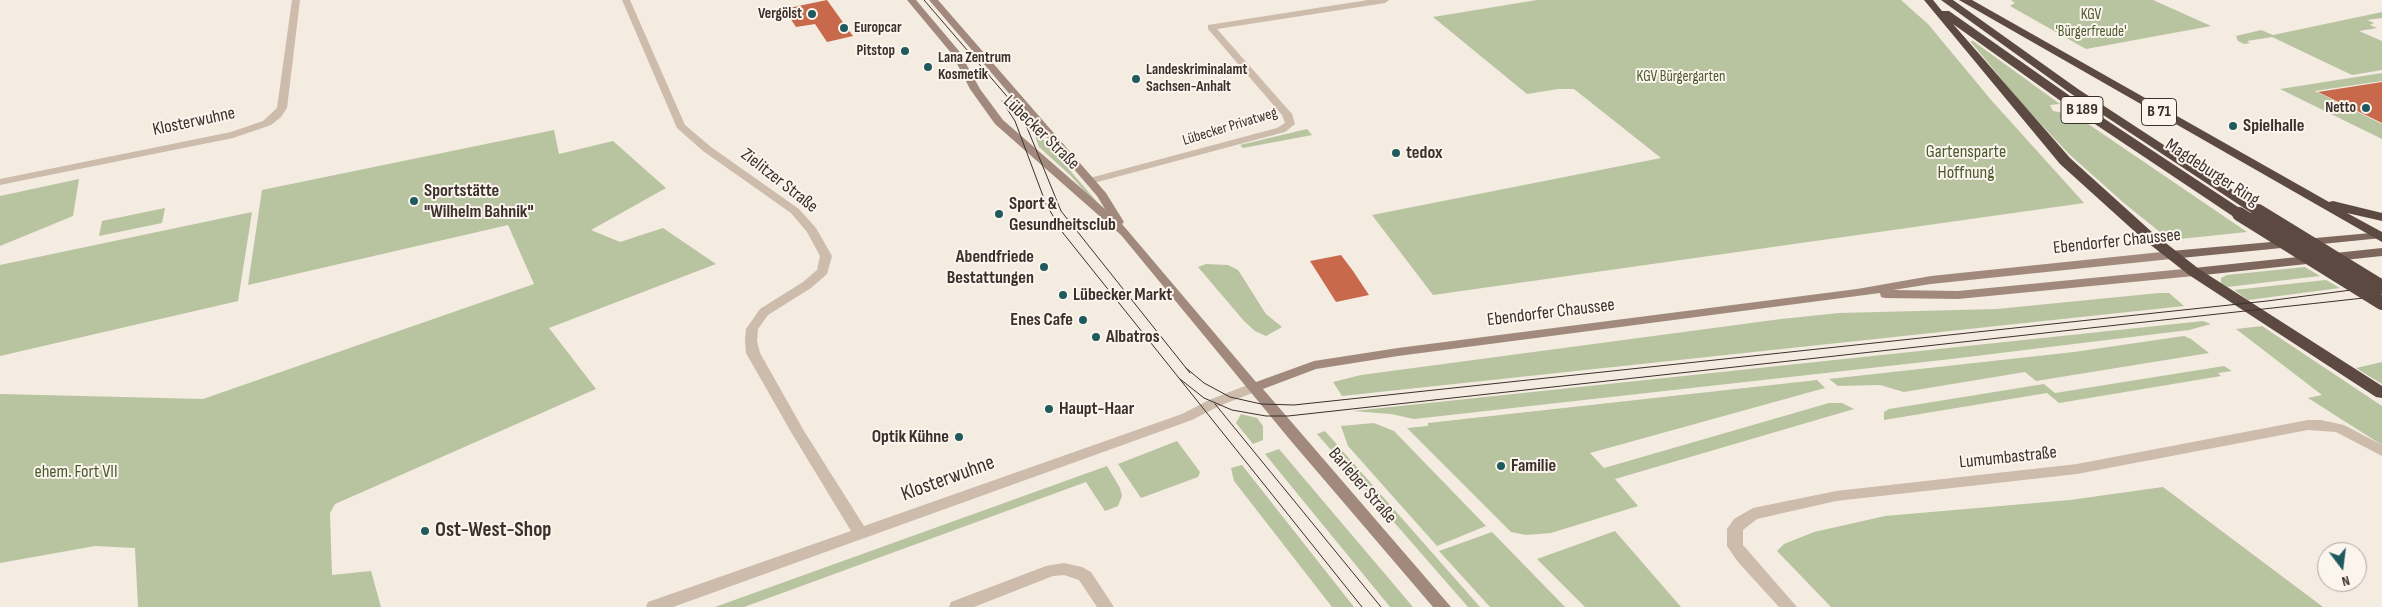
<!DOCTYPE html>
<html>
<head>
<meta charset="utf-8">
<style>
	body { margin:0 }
	#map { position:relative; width:2382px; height:607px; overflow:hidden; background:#f4ebe1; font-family:"Sofia Sans Condensed",sans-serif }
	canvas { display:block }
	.north { position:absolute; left:2317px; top:542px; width:50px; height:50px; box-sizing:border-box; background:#fbf5ee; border:1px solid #aea6a0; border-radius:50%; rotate:165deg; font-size:14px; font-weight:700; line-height:20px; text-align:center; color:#3b302b }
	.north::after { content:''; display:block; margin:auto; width:18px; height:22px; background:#1f5a5e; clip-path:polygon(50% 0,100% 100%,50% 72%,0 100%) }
</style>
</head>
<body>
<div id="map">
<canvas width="2382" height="607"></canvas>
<div class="north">N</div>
</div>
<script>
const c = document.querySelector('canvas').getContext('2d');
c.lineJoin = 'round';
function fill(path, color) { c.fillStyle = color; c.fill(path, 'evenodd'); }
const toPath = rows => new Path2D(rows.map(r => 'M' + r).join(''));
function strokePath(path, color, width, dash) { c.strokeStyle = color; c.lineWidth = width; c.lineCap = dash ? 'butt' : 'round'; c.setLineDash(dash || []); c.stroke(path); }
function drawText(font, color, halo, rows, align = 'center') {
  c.font = font + ' "Sofia Sans Condensed",sans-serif'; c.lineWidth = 4; c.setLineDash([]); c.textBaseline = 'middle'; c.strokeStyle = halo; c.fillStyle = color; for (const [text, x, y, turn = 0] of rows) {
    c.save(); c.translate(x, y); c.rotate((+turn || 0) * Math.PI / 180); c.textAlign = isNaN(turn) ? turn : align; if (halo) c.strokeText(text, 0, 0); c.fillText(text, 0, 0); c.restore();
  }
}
const green = toPath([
	[1537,0,1901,0,1928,24,1992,101,2084,203,1433,295,1372,215,1661,158,1574,89,1558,89,1527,94,1433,17],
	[2011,0,2153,0,2211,26,2086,49,2010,6,2015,3],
	[2382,12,2382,18,2367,20,2374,23,2370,25,2377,28,2359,31,2382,41,2382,70,2352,75,2272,37,2247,41,2250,43,2244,44,2238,41,2236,36,2261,30,2273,35],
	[1970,41,1973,41,2060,104,2050,105,2053,111,2075,115,2247,232,2170,240,2125,204,2069,154,2023,105],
	[2382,73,2382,81,2315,91,2382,124,2382,139,2280,89],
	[1307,129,1312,135,1243,148,1240,145],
	[554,130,559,154,613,141,666,188,591,230,620,242,663,228,716,264,549,328,596,389,335,504,330,513,332,575,371,571,381,607,138,607,135,548,95,546,0,563,0,394,203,399,534,284,508,225,248,285,262,190],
	[1033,130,1035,130,1098,203,1096,204,1070,175,1039,147],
	[79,179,73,216,0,246,0,196],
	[165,208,162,223,99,236,102,221],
	[252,212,238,301,0,356,0,265],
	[1206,264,1228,265,1238,270,1266,314,1282,327,1266,336,1255,331,1244,321,1198,267],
	[2305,267,2320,276,2227,287,2221,283,2221,278,2227,275],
	[2326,280,2340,288,2248,300,2234,290],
	[2159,293,2169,293,2184,306,1342,396,1333,382,1361,375,1781,319,1839,313,1997,309],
	[2203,321,2211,324,2189,330,1951,359,1414,419,1391,414,1353,411],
	[2262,326,2382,406,2382,445,2308,398,2322,395,2236,329],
	[2184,336,2191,339,2209,353,2036,381,2025,372,1904,392,1880,385,1838,386,1829,379,2074,352],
	[2382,362,2382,384,2356,368],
	[2224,366,2232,371,2218,373,2221,376,2059,403,2047,393,1884,420,1884,412,1889,409,2044,384,2055,393],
	[1817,380,1825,388,1590,453,1604,468,1829,403,1842,403,1854,409,1615,479,1638,506,1551,533,1526,535,1511,532,1407,428,1428,426,1428,423],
	[1241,414,1257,418,1263,426,1263,440,1253,444,1236,423],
	[1374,423,1394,431,1486,526,1437,546,1348,446,1341,426],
	[1325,431,1480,607,1468,607,1317,434],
	[1177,441,1200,472,1198,477,1141,498,1118,464],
	[1279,449,1413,607,1390,607,1265,454],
	[1242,465,1354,607,1332,607,1234,481,1231,468],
	[1107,466,1120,488,1122,496,1118,506,1105,511,1086,482,744,607,715,607],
	[2163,487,2323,607,1831,607,1777,551,1784,544,1814,532,1885,516,2070,500],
	[1615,531,1681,607,1585,607,1537,559],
	[1492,532,1565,607,1490,607,1439,551]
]);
const building = toPath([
	[827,0,850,32,853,36,827,42,815,24,796,27,784,9],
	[2382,82,2382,123,2318,92],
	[1341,255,1353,271,1369,295,1336,302,1310,261]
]);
const street = toPath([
	[292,0,300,0,287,108,281,117,271,125,233,138,0,185,0,179,231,132,263,121,277,108,292,0],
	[622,0,630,0,685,125,711,147,799,209,816,228,832,256,827,274,811,288,768,315,758,329,757,341,760,353,804,431,864,526,1182,414,1209,400,1250,384,1260,384,1262,387,1260,390,1219,406,1192,420,673,607,646,607,648,602,851,531,791,432,746,353,745,341,746,329,760,309,803,282,817,270,820,256,807,232,791,213,703,151,677,128,622,0],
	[1368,0,1389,0,1385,3,1217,29,1292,114,1295,124,1285,132,1090,184,1085,181,1086,179,1277,128,1285,123,1282,115,1208,29,1208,25,1368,0],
	[2308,420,2321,420,2344,425,2382,445,2382,456,2336,432,2308,430,2077,474,1836,501,1757,519,1743,530,1743,545,1797,607,1779,607,1738,562,1727,546,1727,529,1734,519,1753,508,1836,491,2077,464,2308,420],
	[1064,563,1082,567,1091,572,1114,607,1097,607,1079,580,1064,575,1053,576,974,607,949,607,951,602,1046,566,1064,563]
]);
const secondary = toPath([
	[907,0,916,0,959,51,980,89,1003,120,1105,209,1097,196,929,0,938,0,1106,193,1124,222,1122,224,1256,382,1314,361,1398,348,1857,289,1931,276,2171,251,2177,255,2171,259,1931,284,1893,290,1958,291,2194,268,2200,272,2194,276,1958,299,1885,298,1881,297,1880,293,1398,356,1316,369,1263,389,1451,607,1433,607,1291,441,1121,235,995,124,970,89,952,54,907,0]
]);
const primary = toPath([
	[2382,232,2382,238,2171,259,2165,255,2171,251,2382,232],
	[2382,248,2382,256,2194,276,2188,272,2194,268,2382,248]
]);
const highway = toPath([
	[1924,0,1933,0,1942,11,1949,11,2073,98,2244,211,2246,214,2244,217,2234,217,2065,104,1953,24,2070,158,2153,233,2199,269,2382,386,2382,398,2376,397,2189,275,2143,239,2060,164,1924,0],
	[1941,0,1953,0,2078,89,2265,211,2263,214,2253,214,2070,93,1941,0],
	[1959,0,1972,0,2329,202,2333,201,2382,213,2382,221,2347,213,2382,232,2382,242,1959,0]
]);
const tram = toPath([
	[924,0,1011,101,1024,120,1061,211,1190,373],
	[1002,101,1015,121,1046,204,1063,233,1362,607],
	[1186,368,1204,383,1230,397,1261,404,1294,405,2267,301,2382,286],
	[1180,379,1204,398,1232,410,1266,416,1288,416,2382,296],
	[1215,404,1381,607]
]);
const highwayBridge = toPath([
	[2258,211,2382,287],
	[2239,214,2382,303]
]);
const markers = [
	[812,14,5,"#1f5a5e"],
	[844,28,5,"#1f5a5e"],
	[905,51,5,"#1f5a5e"],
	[928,67,5,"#1f5a5e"],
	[1136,79,5,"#1f5a5e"],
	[2366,108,5,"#1f5a5e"],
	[2233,126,5,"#1f5a5e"],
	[1396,153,5,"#1f5a5e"],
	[414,201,5,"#1f5a5e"],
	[999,214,5,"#1f5a5e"],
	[1044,267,5,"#1f5a5e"],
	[1063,295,5,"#1f5a5e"],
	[1083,320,5,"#1f5a5e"],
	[1096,337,5,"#1f5a5e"],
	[1049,409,5,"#1f5a5e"],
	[959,437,5,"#1f5a5e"],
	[1501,466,5,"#1f5a5e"],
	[425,531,5,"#1f5a5e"]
];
const farPoinames = [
	["Vergölst",802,14],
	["Europcar",854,28,"left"],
	["Pitstop",895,51],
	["Lana Zentrum",938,58,"left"],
	["Kosmetik",938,75,"left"],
	["Landeskriminalamt",1146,70,"left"],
	["Sachsen-Anhalt",1146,87,"left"],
	["Netto",2356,108]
];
const farParknames = [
	["KGV",2091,15],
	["'Bürgerfreude'",2091,32],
	["KGV Bürgergarten",1681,77]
];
const farStreetnames = [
	["Lübecker Privatweg",1230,127,-17]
];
const shields = [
	[2082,110,42],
	[2159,112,35]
];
const shieldNames = [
	["B 189",2082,110],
	["B 71",2159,112]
];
const streetNames = [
	["Klosterwuhne",194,122,-12],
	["Lübecker Straße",1041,133,44],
	["Magdeburger Ring",2212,173,33],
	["Zielitzer Straße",779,181,38],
	["Ebendorfer Chaussee",2117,242,-6],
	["Ebendorfer Chaussee",1551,313,-7],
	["Lumumbastraße",2008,458,-6],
	["Barleber Straße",1362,486,49]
];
const poiNames = [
	["Spielhalle",2243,126],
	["tedox",1406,153],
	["Sportstätte",424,191],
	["\"Wilhelm Bahnik\"",424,212],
	["Sport &",1009,204],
	["Gesundheitsclub",1009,225],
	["Abendfriede",1034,257,"right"],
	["Bestattungen",1034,278,"right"],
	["Lübecker Markt",1073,295],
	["Enes Cafe",1073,320,"right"],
	["Albatros",1106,337],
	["Haupt-Haar",1059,409],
	["Optik Kühne",949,437,"right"],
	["Familie",1511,466]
];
const parkNames = [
	["Gartensparte",1966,152],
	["Hoffnung",1966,173],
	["ehem. Fort VII",76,472]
];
const nearStreetnames = [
	["Klosterwuhne",948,479,-20]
];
const nearPoinames = [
	["Ost-West-Shop",435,531]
];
fill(green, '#b8c4a0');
fill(building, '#c8694b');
fill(street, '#cdbbac');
fill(secondary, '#a18a7d');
fill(primary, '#7d675c');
fill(highway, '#5c4a42');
strokePath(tram, '#3b302b', 1);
strokePath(highwayBridge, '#5c4a42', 14);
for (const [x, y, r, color] of markers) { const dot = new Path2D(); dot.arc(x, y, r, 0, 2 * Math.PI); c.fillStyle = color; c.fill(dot); strokePath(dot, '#fbf5ee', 2); }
drawText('bold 15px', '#3b302b', '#fbf5ee', farPoinames, 'right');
drawText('15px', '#4a5a2e', '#fbf5ee', farParknames);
drawText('15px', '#3b302b', '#fbf5ee', farStreetnames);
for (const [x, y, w] of shields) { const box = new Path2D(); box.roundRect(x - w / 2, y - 13.5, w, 27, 4); c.fillStyle = '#fbf5ee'; c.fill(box); strokePath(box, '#3b302b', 1); }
drawText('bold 16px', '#3b302b', null, shieldNames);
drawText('18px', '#3b302b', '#fbf5ee', streetNames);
drawText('bold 18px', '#3b302b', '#fbf5ee', poiNames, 'left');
drawText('18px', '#4a5a2e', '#fbf5ee', parkNames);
drawText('21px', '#3b302b', '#fbf5ee', nearStreetnames);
drawText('bold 21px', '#3b302b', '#fbf5ee', nearPoinames, 'left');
</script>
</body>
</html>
